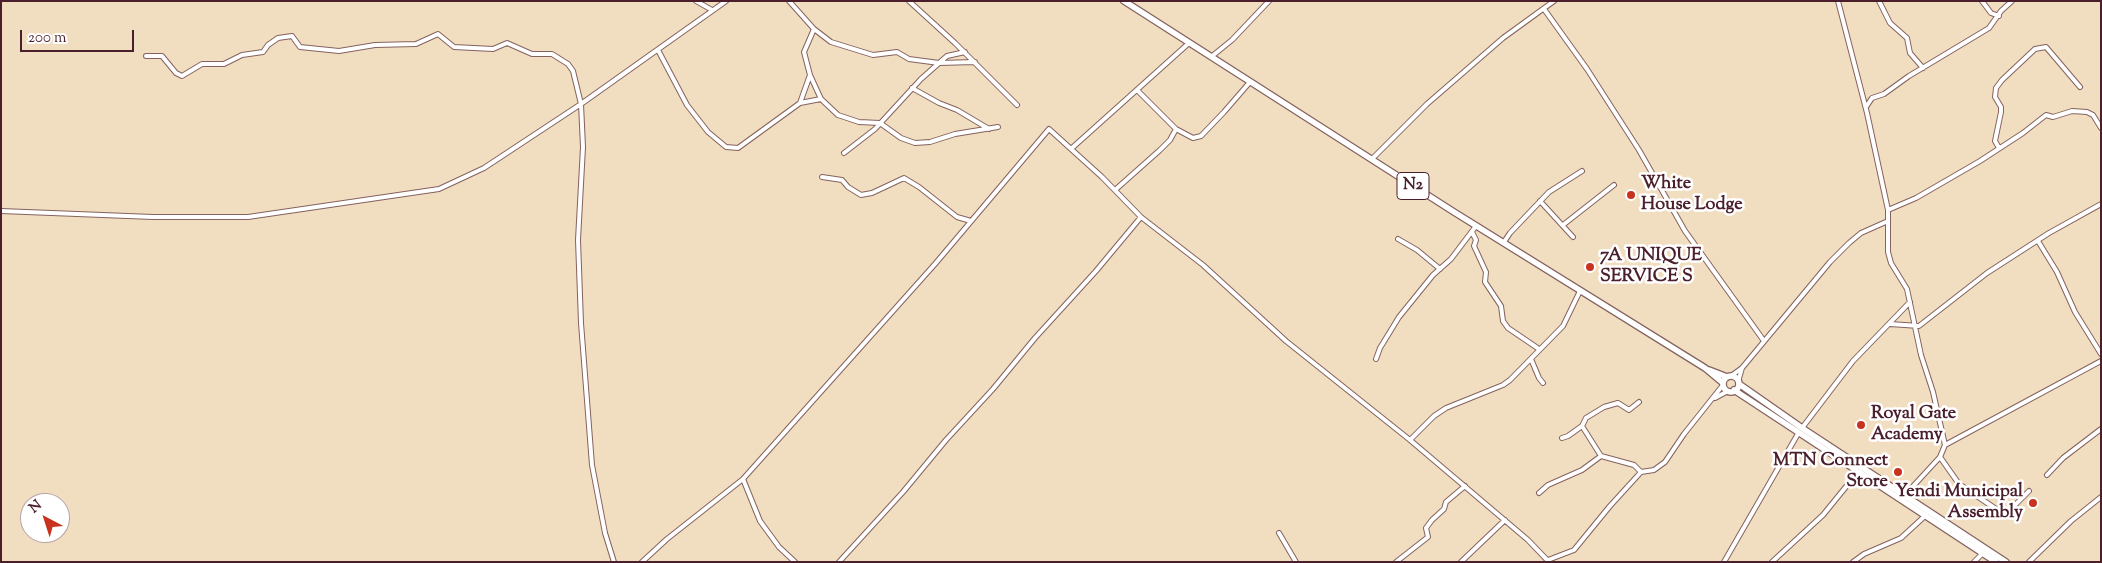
<!DOCTYPE html>
<html>
<head>
<meta charset="utf-8">
<style>
	body { margin:0 }
	#map { position:relative; width:2102px; height:563px; overflow:hidden; background:#f1dec0; font-family:"Sorts Mill Goudy",serif }
	canvas { display:block }
	.frame { position:absolute; inset:0; border:2px solid #4a1f2b; pointer-events:none }
	.north { position:absolute; left:20px; top:493px; width:50px; height:50px; box-sizing:border-box; background:#fff; border:1px solid #b7a5aa; border-radius:50%; rotate:320deg; font-size:14px; font-weight:700; line-height:20px; text-align:center; color:#4a1f2b }
	.north::after { content:''; display:block; margin:auto; width:18px; height:22px; background:#c8321e; clip-path:polygon(50% 0,100% 100%,50% 72%,0 100%) }
	.scale { position:absolute; left:20px; top:30px; width:114px; height:22px; box-sizing:border-box; border:2px solid #4a1f2b; border-top:0; padding-left:6px; font-size:15px; line-height:18px; white-space:nowrap; color:#4a1f2b; -webkit-text-stroke:4px #fff; paint-order:stroke }
</style>
</head>
<body>
<div id="map">
<canvas width="2102" height="563"></canvas>
<div class="frame"></div>
<div class="north">N</div>
<div class="scale">200 m</div>
</div>
<script>
const c = document.querySelector('canvas').getContext('2d');
c.lineJoin = 'round';
const toPath = rows => new Path2D(rows.map(r => 'M' + r).join(''));
function strokePath(path, color, width, dash) { c.strokeStyle = color; c.lineWidth = width; c.lineCap = dash ? 'butt' : 'round'; c.setLineDash(dash || []); c.stroke(path); }
function drawText(font, color, halo, rows, align = 'center') {
  c.font = font + ' "Sorts Mill Goudy",serif'; c.lineWidth = 5; c.setLineDash([]); c.textBaseline = 'middle'; c.strokeStyle = halo; c.fillStyle = color; for (const [text, x, y, turn = 0] of rows) {
    c.save(); c.translate(x, y); c.rotate((+turn || 0) * Math.PI / 180); c.textAlign = isNaN(turn) ? turn : align; if (halo) c.strokeText(text, 0, 0); c.fillText(text, 0, 0); c.restore();
  }
}
const minor = toPath([
	[696,1,712,10],
	[789,1,814,29,831,42,873,55,897,52,909,59,939,63,975,62],
	[909,1,955,43,1017,105],
	[1838,1,1867,113,1888,210,1888,252,1891,263,1907,289,1921,355,1933,392,1945,445,1940,457,1905,495],
	[1879,1,1890,23,1907,38,1910,53,1923,68],
	[1982,1,1991,13,1999,16],
	[1544,9,1587,69,1639,150,1685,231,1764,341],
	[814,29,804,52,810,75,821,99],
	[658,50,687,105,708,132,726,147,738,148,800,103,810,75],
	[146,56,162,56,176,73,182,76,202,64,224,64,242,55,263,52,268,45,278,38,292,36,300,47,339,51,375,45,416,44,438,34,454,47,493,49,507,43,532,54,552,54,568,64,573,71,581,104,583,147,578,240,581,323,592,465,605,533,614,562],
	[1211,57,1232,40,1269,1],
	[912,88,939,103,957,110,989,129],
	[1137,90,1176,129],
	[800,103,821,99,838,115,859,122,880,123,901,138,915,143,930,142,955,134,998,127],
	[1866,107,1872,98,1884,94,1909,76,1989,28,2001,11,2012,1],
	[1072,148,1189,43],
	[1999,148,1995,141,2001,112,2001,107,1995,97,1996,88,2002,80,2035,49,2046,47,2080,87],
	[844,153,875,129,921,79,947,56,965,52],
	[1372,159,1427,104,1503,38,1554,1],
	[822,177,842,180,848,187,861,195,872,193,904,178,919,187,957,217,971,221],
	[1115,190,1160,150,1170,140,1176,129,1193,138,1201,136,1224,112,1250,82],
	[1540,201,1573,237],
	[1888,210,1916,198,1980,161,2023,133,2046,115,2053,117,2072,111,2087,112,2093,115,2101,128],
	[1,211,153,217,248,217,439,189,484,168,581,104,726,1],
	[1563,225,1614,185],
	[1472,232,1476,240,1474,246,1486,272,1485,282,1501,306,1503,321,1508,328,1539,349],
	[1398,239,1417,250,1440,269],
	[2038,241,2057,272,2075,312,2101,354],
	[1504,242,1510,233,1549,192,1582,171],
	[1890,324,1919,326,1987,273,2049,233,2101,204],
	[1376,359,1380,348,1399,317,1433,275,1451,259,1476,226],
	[1531,359,1539,378,1543,383],
	[1731,376,1742,368,1830,262,1849,243,1861,233,1888,221],
	[1738,382,1742,368],
	[1715,398,1728,391],
	[1582,426,1586,418,1604,407,1618,403,1629,410,1639,402],
	[1802,428,1853,361,1910,302],
	[1562,438,1568,436,1582,426,1601,456],
	[1410,440,1434,416,1446,408,1503,385,1510,380,1563,326,1580,291],
	[1945,445,2101,361],
	[1940,457,1959,484,2005,515,2029,491],
	[2047,475,2063,458,2101,429],
	[743,479,760,521,779,547,795,562],
	[1539,493,1548,485,1582,470,1601,456,1634,465,1641,472],
	[1279,533,1296,562],
	[1548,560,1574,550,1610,506,1641,472,1654,470,1665,462,1684,434,1723,385],
	[642,562,667,539,743,479,935,264,1049,129,1102,177,1141,217,1203,265,1286,341,1410,440,1528,540,1549,562],
	[839,562,903,492,946,440,993,389,1035,338,1096,271,1141,217],
	[1396,562,1428,537,1426,528,1432,520,1444,509,1446,502,1465,486],
	[1461,562,1505,520],
	[1724,562,1799,432],
	[1772,562,1823,515,1858,472],
	[1853,562,1864,554,1901,538,1926,515],
	[1974,562,1983,553],
	[2029,562,2071,521,2101,497]
]);
const highway = toPath([
	[1124,1,1454,212,1705,368,1723,383],
	[1709,370,1727,377],
	'1723 384a8 8 0 1 1 16 0a8 8 0 1 1-16 0Z',
	[1739,384,1802,428,2006,562],
	[1734,390,1996,562]
]);
const markers = [
	[1631,195,5,"#c8321e"],
	[1590,267,5,"#c8321e"],
	[1861,425,5,"#c8321e"],
	[1898,472,5,"#c8321e"],
	[2033,503,5,"#c8321e"]
];
const shields = [
	[1413,186,32]
];
const shieldNames = [
	["N2",1413,186]
];
const poiNames = [
	["White",1641,185],
	["House Lodge",1641,206],
	["7A UNIQUE",1600,257],
	["SERVICE S",1600,278],
	["Royal Gate",1871,415],
	["Academy",1871,436],
	["MTN Connect",1888,462,"right"],
	["Store",1888,483,"right"],
	["Yendi Municipal",2023,493,"right"],
	["Assembly",2023,514,"right"]
];
strokePath(minor, '#84625f', 6);
strokePath(highway, '#84625f', 8);
strokePath(minor, '#fff', 4);
strokePath(highway, '#fff', 5.5);
for (const [x, y, r, color] of markers) { const dot = new Path2D(); dot.arc(x, y, r, 0, 2 * Math.PI); c.fillStyle = color; c.fill(dot); strokePath(dot, '#fff', 2); }
for (const [x, y, w] of shields) { const box = new Path2D(); box.roundRect(x - w / 2, y - 13.5, w, 27, 4); c.fillStyle = '#fff'; c.fill(box); strokePath(box, '#4a1f2b', 1); }
drawText('bold 16px', '#4a1f2b', null, shieldNames);
drawText('bold 18px', '#4a1f2b', '#fff', poiNames, 'left');
</script>
</body>
</html>
